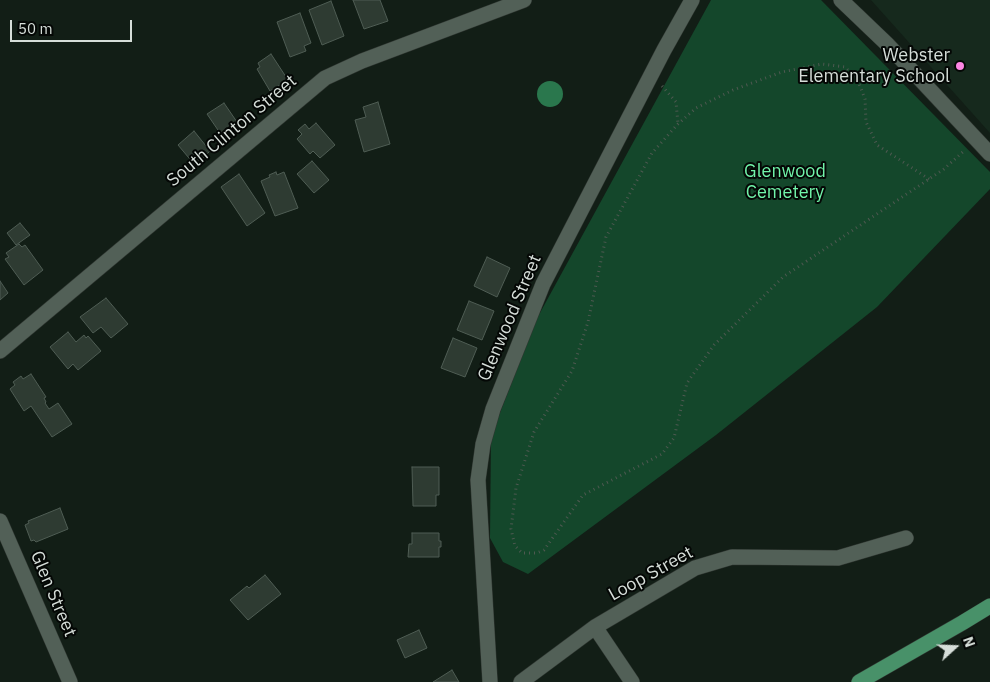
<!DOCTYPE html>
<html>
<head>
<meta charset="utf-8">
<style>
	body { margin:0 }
	#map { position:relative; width:990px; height:682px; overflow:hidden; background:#121e16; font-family:"IBM Plex Sans",sans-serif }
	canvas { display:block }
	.north { position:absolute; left:930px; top:622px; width:50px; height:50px; -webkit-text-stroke:4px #040705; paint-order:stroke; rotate:70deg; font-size:14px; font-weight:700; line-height:20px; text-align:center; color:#d6ded9 }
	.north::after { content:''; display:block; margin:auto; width:18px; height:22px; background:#d6ded9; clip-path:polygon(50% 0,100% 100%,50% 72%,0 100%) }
	.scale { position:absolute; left:10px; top:20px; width:122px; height:22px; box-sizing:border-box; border:2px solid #d6ded9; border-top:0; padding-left:6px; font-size:15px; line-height:18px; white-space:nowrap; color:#d6ded9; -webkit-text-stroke:4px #040705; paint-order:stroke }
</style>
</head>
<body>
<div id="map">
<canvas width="990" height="682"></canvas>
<div class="north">N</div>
<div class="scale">50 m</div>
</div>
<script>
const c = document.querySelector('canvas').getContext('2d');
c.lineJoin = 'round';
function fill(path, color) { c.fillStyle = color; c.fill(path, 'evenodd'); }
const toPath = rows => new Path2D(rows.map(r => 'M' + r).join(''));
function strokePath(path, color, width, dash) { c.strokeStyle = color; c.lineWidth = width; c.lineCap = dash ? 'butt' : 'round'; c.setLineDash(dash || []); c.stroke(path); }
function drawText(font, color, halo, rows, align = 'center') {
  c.font = font + ' "IBM Plex Sans",sans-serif'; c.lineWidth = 4; c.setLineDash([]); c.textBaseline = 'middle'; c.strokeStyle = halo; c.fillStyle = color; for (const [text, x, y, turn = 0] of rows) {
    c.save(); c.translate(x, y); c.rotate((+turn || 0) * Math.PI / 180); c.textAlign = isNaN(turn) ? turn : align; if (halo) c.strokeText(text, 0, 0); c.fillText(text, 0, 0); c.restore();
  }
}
const built = toPath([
	[871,0,990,0,990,133]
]);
const green = toPath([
	[711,0,821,0,990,172,990,189,877,307,716,435,528,574,503,562,490,538,491,436,535,322]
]);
const water = toPath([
	'537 94a13 13 0 1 1 26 0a13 13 0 1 1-26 0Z'
]);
const building = toPath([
	[353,0,380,0,388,21,364,29,353,0],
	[331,1,344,36,322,45,309,10,331,1],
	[300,13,311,43,304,46,306,51,290,57,277,22,300,13],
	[271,54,288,80,270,91,257,69,260,67,258,63,271,54],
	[378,102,390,144,364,152,355,120,366,117,363,107,378,102],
	[224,103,237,122,220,133,207,114,224,103],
	[316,123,335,145,320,158,313,151,310,154,297,139,302,134,298,130,305,124,309,129,316,123],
	[194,131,210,151,202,159,201,158,194,164,178,145,194,131],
	[312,161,329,180,314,193,297,174,312,161],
	[276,172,277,175,284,172,298,208,275,216,261,181,270,177,269,175,276,172],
	[239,174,265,213,247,226,221,187,239,174],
	[20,223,30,235,16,245,7,233,20,223],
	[19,244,22,247,25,245,43,270,24,285,5,259,9,257,6,253,19,244],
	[487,257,510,268,497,297,474,286,487,257],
	[0,281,8,293,0,300,0,281],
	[106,298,128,324,111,338,101,327,93,333,80,317,106,298],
	[469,301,494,311,482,340,457,330,469,301],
	[68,332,76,342,84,335,86,338,88,336,101,351,78,370,73,364,68,369,50,347,68,332],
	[453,338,477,348,465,377,441,368,453,338],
	[31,374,46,397,44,398,46,402,45,403,49,409,58,403,72,424,52,437,31,406,24,411,10,389,15,385,13,382,21,376,23,379,31,374],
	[412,467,439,467,439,495,436,495,436,506,413,506,412,467],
	[60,508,68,529,36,542,34,540,31,541,25,525,29,523,28,521,60,508],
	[412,533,439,533,439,541,441,541,441,547,439,547,439,557,408,557,409,544,412,544,412,533],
	[265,575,281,594,248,620,230,600,247,586,249,588,265,575],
	[419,630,427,648,405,658,397,640,419,630],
	[452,670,459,682,433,682,452,670]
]);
const path = toPath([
	[662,86,676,102,678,124],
	[929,179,877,145,866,122,865,99,858,81,845,67,822,64,782,72,733,90,696,108,678,124,652,153,606,237,588,322,572,371,534,432,516,488,511,529,515,546,522,553,537,553,544,550,583,495,662,454,674,438,687,383,714,345,783,277,944,169,965,150]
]);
const minor = toPath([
	[841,0,888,45,990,154],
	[0,351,325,78,362,61,524,0],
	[0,521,70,682],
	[595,627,632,682],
	[490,682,478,480,483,444,493,409,543,284,664,50,692,0],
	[521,682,595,627,695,568,732,557,838,558,906,538]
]);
const major = toPath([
	[859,682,962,623,990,606]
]);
const markers = [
	[960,66,5,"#fd86e3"]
];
const poiNames = [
	["Webster",950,56],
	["Elementary School",950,77]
];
const streetNames = [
	["South Clinton Street",232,131,-40],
	["Glenwood Street",510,318,-67],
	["Loop Street",651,574,-29],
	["Glen Street",53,594,67]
];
const parkNames = [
	["Glenwood",785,172],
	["Cemetery",785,193]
];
fill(built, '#16291d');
fill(green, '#14472b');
fill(water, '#2a774d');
fill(building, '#2e3b32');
strokePath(building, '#4f5d54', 1);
strokePath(minor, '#303732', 16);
strokePath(major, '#303732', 16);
strokePath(path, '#4e5951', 3, [1, 4]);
strokePath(minor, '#526057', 15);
strokePath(major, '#489169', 15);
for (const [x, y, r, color] of markers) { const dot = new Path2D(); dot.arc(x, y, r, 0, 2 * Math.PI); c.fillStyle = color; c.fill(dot); strokePath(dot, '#040705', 2); }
drawText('18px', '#d6ded9', '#040705', poiNames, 'right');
drawText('18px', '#d6ded9', '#040705', streetNames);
drawText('18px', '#71f4a9', '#040705', parkNames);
</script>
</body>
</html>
